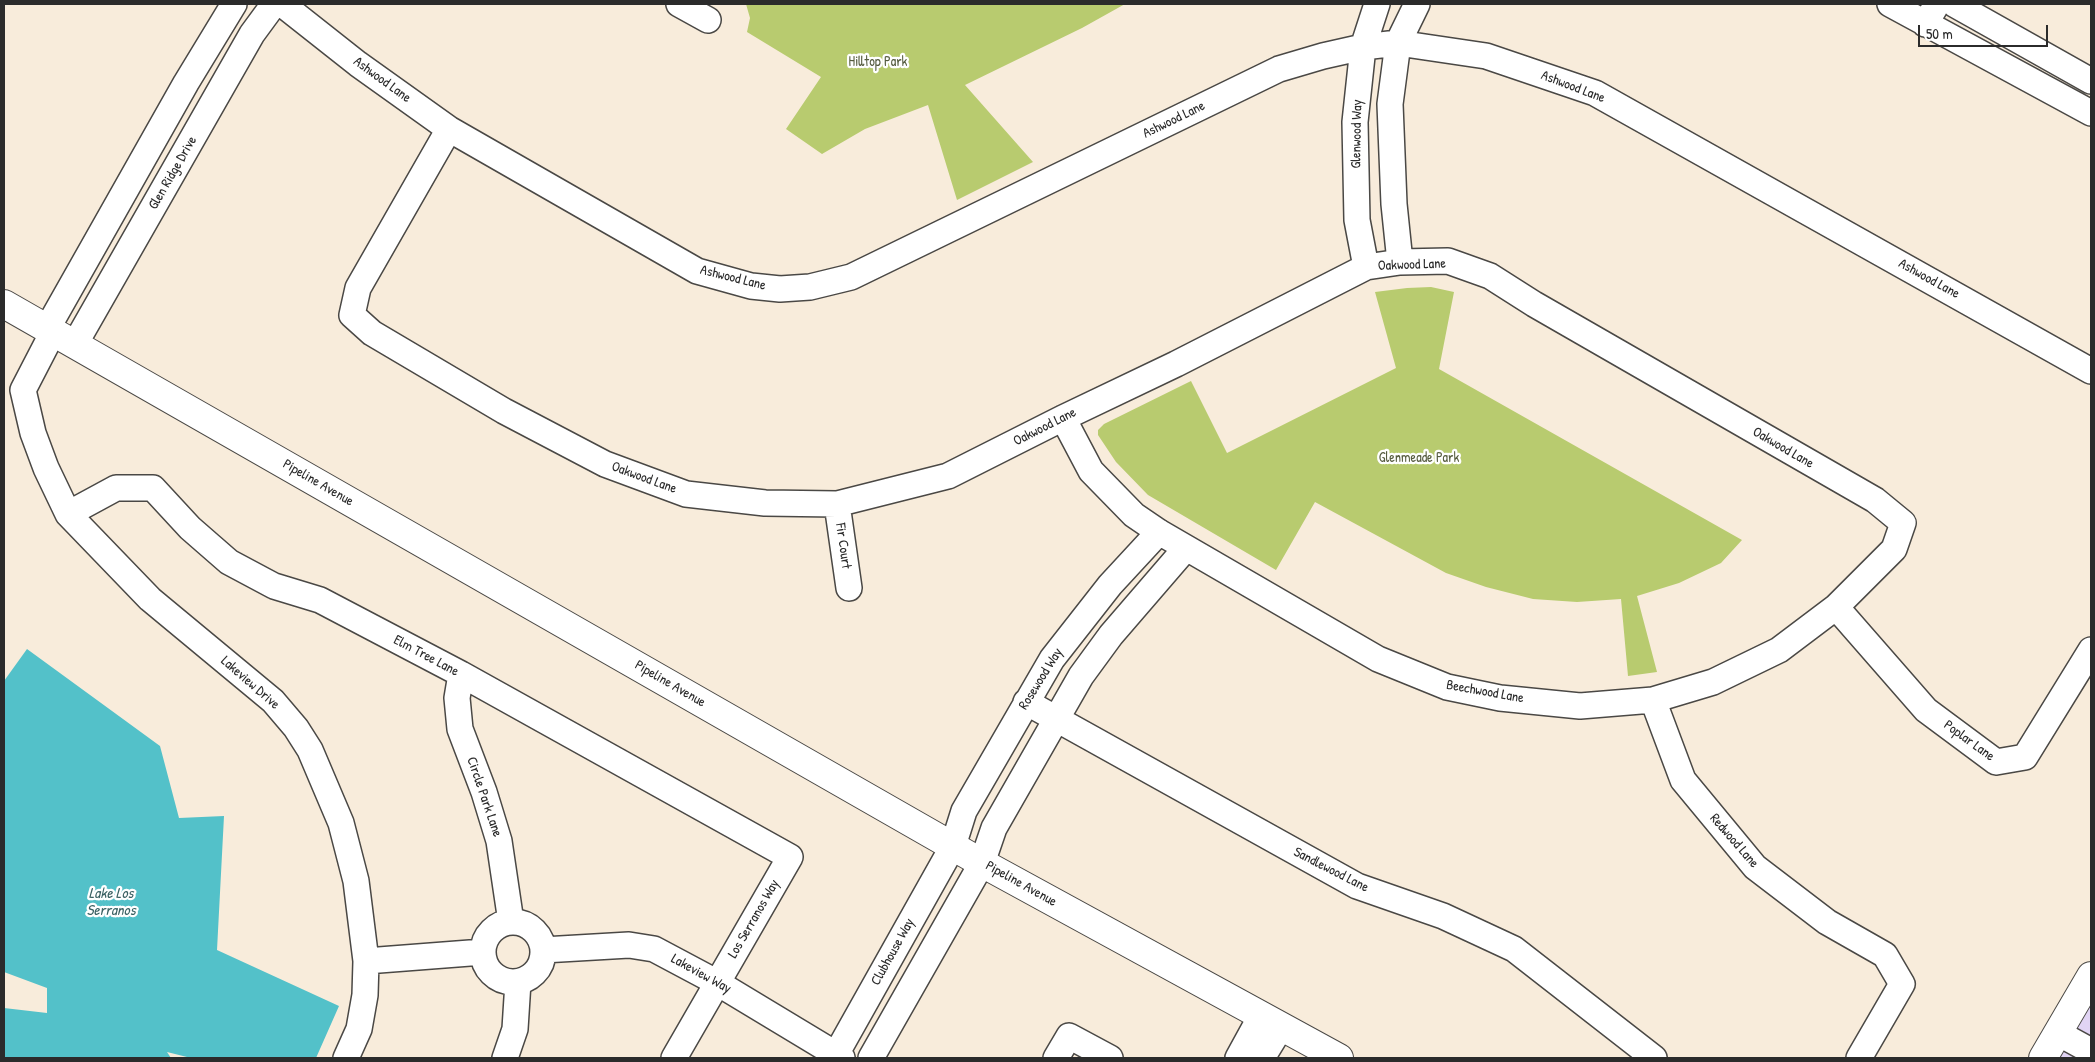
<!DOCTYPE html>
<html>
<head>
<meta charset="utf-8">
<style>
	body { margin:0 }
	#map { position:relative; width:2095px; height:1062px; overflow:hidden; background:#f8ecdb; font-family:"Patrick Hand",sans-serif }
	canvas { display:block }
	.frame { position:absolute; inset:0; border:5px solid #2b2b2b; pointer-events:none }
	.scale { position:absolute; left:1918px; top:25px; width:130px; height:22px; box-sizing:border-box; border:2px solid #2b2b2b; border-top:0; padding-left:6px; font-size:15px; line-height:18px; white-space:nowrap; color:#2b2b2b; -webkit-text-stroke:4px #fff; paint-order:stroke }
</style>
</head>
<body>
<div id="map">
<canvas width="2095" height="1062"></canvas>
<div class="frame"></div>
<div class="scale">50 m</div>
</div>
<script>
const c = document.querySelector('canvas').getContext('2d');
c.lineJoin = 'round';
function fill(path, color) { c.fillStyle = color; c.fill(path, 'evenodd'); }
const toPath = rows => new Path2D(rows.map(r => 'M' + r).join(''));
function strokePath(path, color, width, dash) { c.strokeStyle = color; c.lineWidth = width; c.lineCap = dash ? 'butt' : 'round'; c.setLineDash(dash || []); c.stroke(path); }
function drawText(font, color, halo, rows, align = 'center') {
  c.font = font + ' "Patrick Hand",sans-serif'; c.lineWidth = 4.5; c.setLineDash([]); c.textBaseline = 'middle'; c.strokeStyle = halo; c.fillStyle = color; for (const [text, x, y, turn = 0] of rows) {
    c.save(); c.translate(x, y); c.rotate((+turn || 0) * Math.PI / 180); c.textAlign = isNaN(turn) ? turn : align; if (halo) c.strokeText(text, 0, 0); c.fillText(text, 0, 0); c.restore();
  }
}
const built = toPath([
	[2091,999,2091,1058,2056,1058]
]);
const green = toPath([
	[746,4,1125,4,1082,28,965,85,1033,162,957,200,928,105,865,129,822,154,786,129,821,77,747,32,750,18],
	[1431,287,1454,292,1439,369,1742,540,1721,563,1679,583,1637,596,1657,672,1628,676,1621,599,1577,602,1533,599,1486,587,1446,573,1315,502,1276,570,1148,495,1116,462,1098,435,1098,430,1104,424,1191,381,1227,453,1396,368,1375,292,1407,288]
]);
const water = toPath([
	[27,649,160,746,179,818,224,816,217,950,339,1006,316,1058,191,1058,167,1052,171,1058,4,1058,4,1008,47,1013,47,988,4,972,4,681]
]);
const minor = toPath([
	[282,4,358,64,449,129,697,271,751,286,780,289,810,287,851,277,1279,69,1323,56,1363,47,1398,43,1486,56,1595,93,2091,371],
	[679,4,708,20],
	[1890,4,2091,113],
	[1954,4,2091,81],
	[1925,24,1937,4],
	[449,129,358,288,352,315,372,333,504,411,605,464,686,494,765,503,837,504,948,476,1063,418,1176,364,1366,267,1400,262,1448,261,1490,276,1534,304,1875,500,1903,523,1894,549,1836,607,1779,650,1713,682,1653,700,1580,706,1500,698,1447,687,1378,659,1159,532,1134,515,1091,471,1063,418],
	[1400,262,1394,204,1390,104,1398,43,1417,4],
	[1366,267,1357,220,1355,122,1363,47,1377,4],
	[47,329,186,83,234,4],
	[53,332,23,390,33,433,46,468,68,514,150,599,273,701,296,728,310,750,341,823,356,881,366,961,365,995,359,1029,346,1058],
	[75,344,252,34,274,4],
	[837,504,849,588],
	[68,514,116,488,153,488,190,528,229,562,274,586,320,600,461,674,790,857,674,1058],
	[1836,607,1926,710,1996,762,2025,757,2091,650],
	[461,674,457,698,460,729,484,792,499,841,511,922],
	[1653,700,1683,780,1755,867,1827,922,1885,955,1902,984,1859,1058],
	[1026,702,1357,886,1443,916,1514,949,1654,1058],
	'483 952a30 30 0 1 1 60 0a30 30 0 1 1-60 0Z',
	[543,950,629,945,654,949,716,982,842,1058],
	[366,961,483,952],
	[2058,1033,2091,1051],
	[505,1058,515,1029,518,982],
	[834,1058,953,846,964,811,1052,659,1110,585,1159,532],
	[871,1058,982,863,994,828,1081,676,1111,635,1186,548],
	[1056,1058,1069,1036,1110,1058],
	[1238,1058,1261,1016],
	[1262,1058,1281,1027]
]);
const major = toPath([
	[4,304,982,863,1339,1058],
	[2043,1058,2091,976]
]);
const parkNames = [
	["Hilltop Park",878,62],
	["Glenmeade Park",1419,458]
];
const streetNames = [
	["Ashwood Lane",382,80,36],
	["Ashwood Lane",1573,87,21],
	["Ashwood Lane",1174,120,-26],
	["Glenwood Way",1357,134,-89],
	["Glen Ridge Drive",173,173,-60],
	["Oakwood Lane",1412,265,-2],
	["Ashwood Lane",733,278,14],
	["Ashwood Lane",1929,279,29],
	["Oakwood Lane",1045,427,-27],
	["Oakwood Lane",1783,448,30],
	["Oakwood Lane",644,478,20],
	["Pipeline Avenue",318,483,30],
	["Fir Court",843,546,82],
	["Elm Tree Lane",426,656,28],
	["Rosewood Way",1041,679,-58],
	["Lakeview Drive",250,683,41],
	["Pipeline Avenue",670,684,30],
	["Beechwood Lane",1485,692,10],
	["Poplar Lane",1969,741,36],
	["Circle Park Lane",484,797,71],
	["Redwood Lane",1734,841,49],
	["Sandlewood Lane",1331,870,27],
	["Pipeline Avenue",1021,884,29],
	["Los Serranos Way",754,919,-60],
	["Clubhouse Way",893,952,-61],
	["Lakeview Way",701,974,29]
];
const waterNames = [
	["Lake Los",111,894],
	["Serranos",111,911]
];
fill(built, '#e1d4f4');
fill(green, '#b8cb6f');
fill(water, '#53c1c9');
strokePath(minor, '#4a4845', 28);
strokePath(major, '#4a4845', 30);
strokePath(minor, '#fff', 25);
strokePath(major, '#fff', 28);
drawText('14px', '#555b3f', '#fff', parkNames);
drawText('14px', '#2b2b2b', '#fff', streetNames);
drawText('italic 15px', '#396062', '#fff', waterNames);
</script>
</body>
</html>
